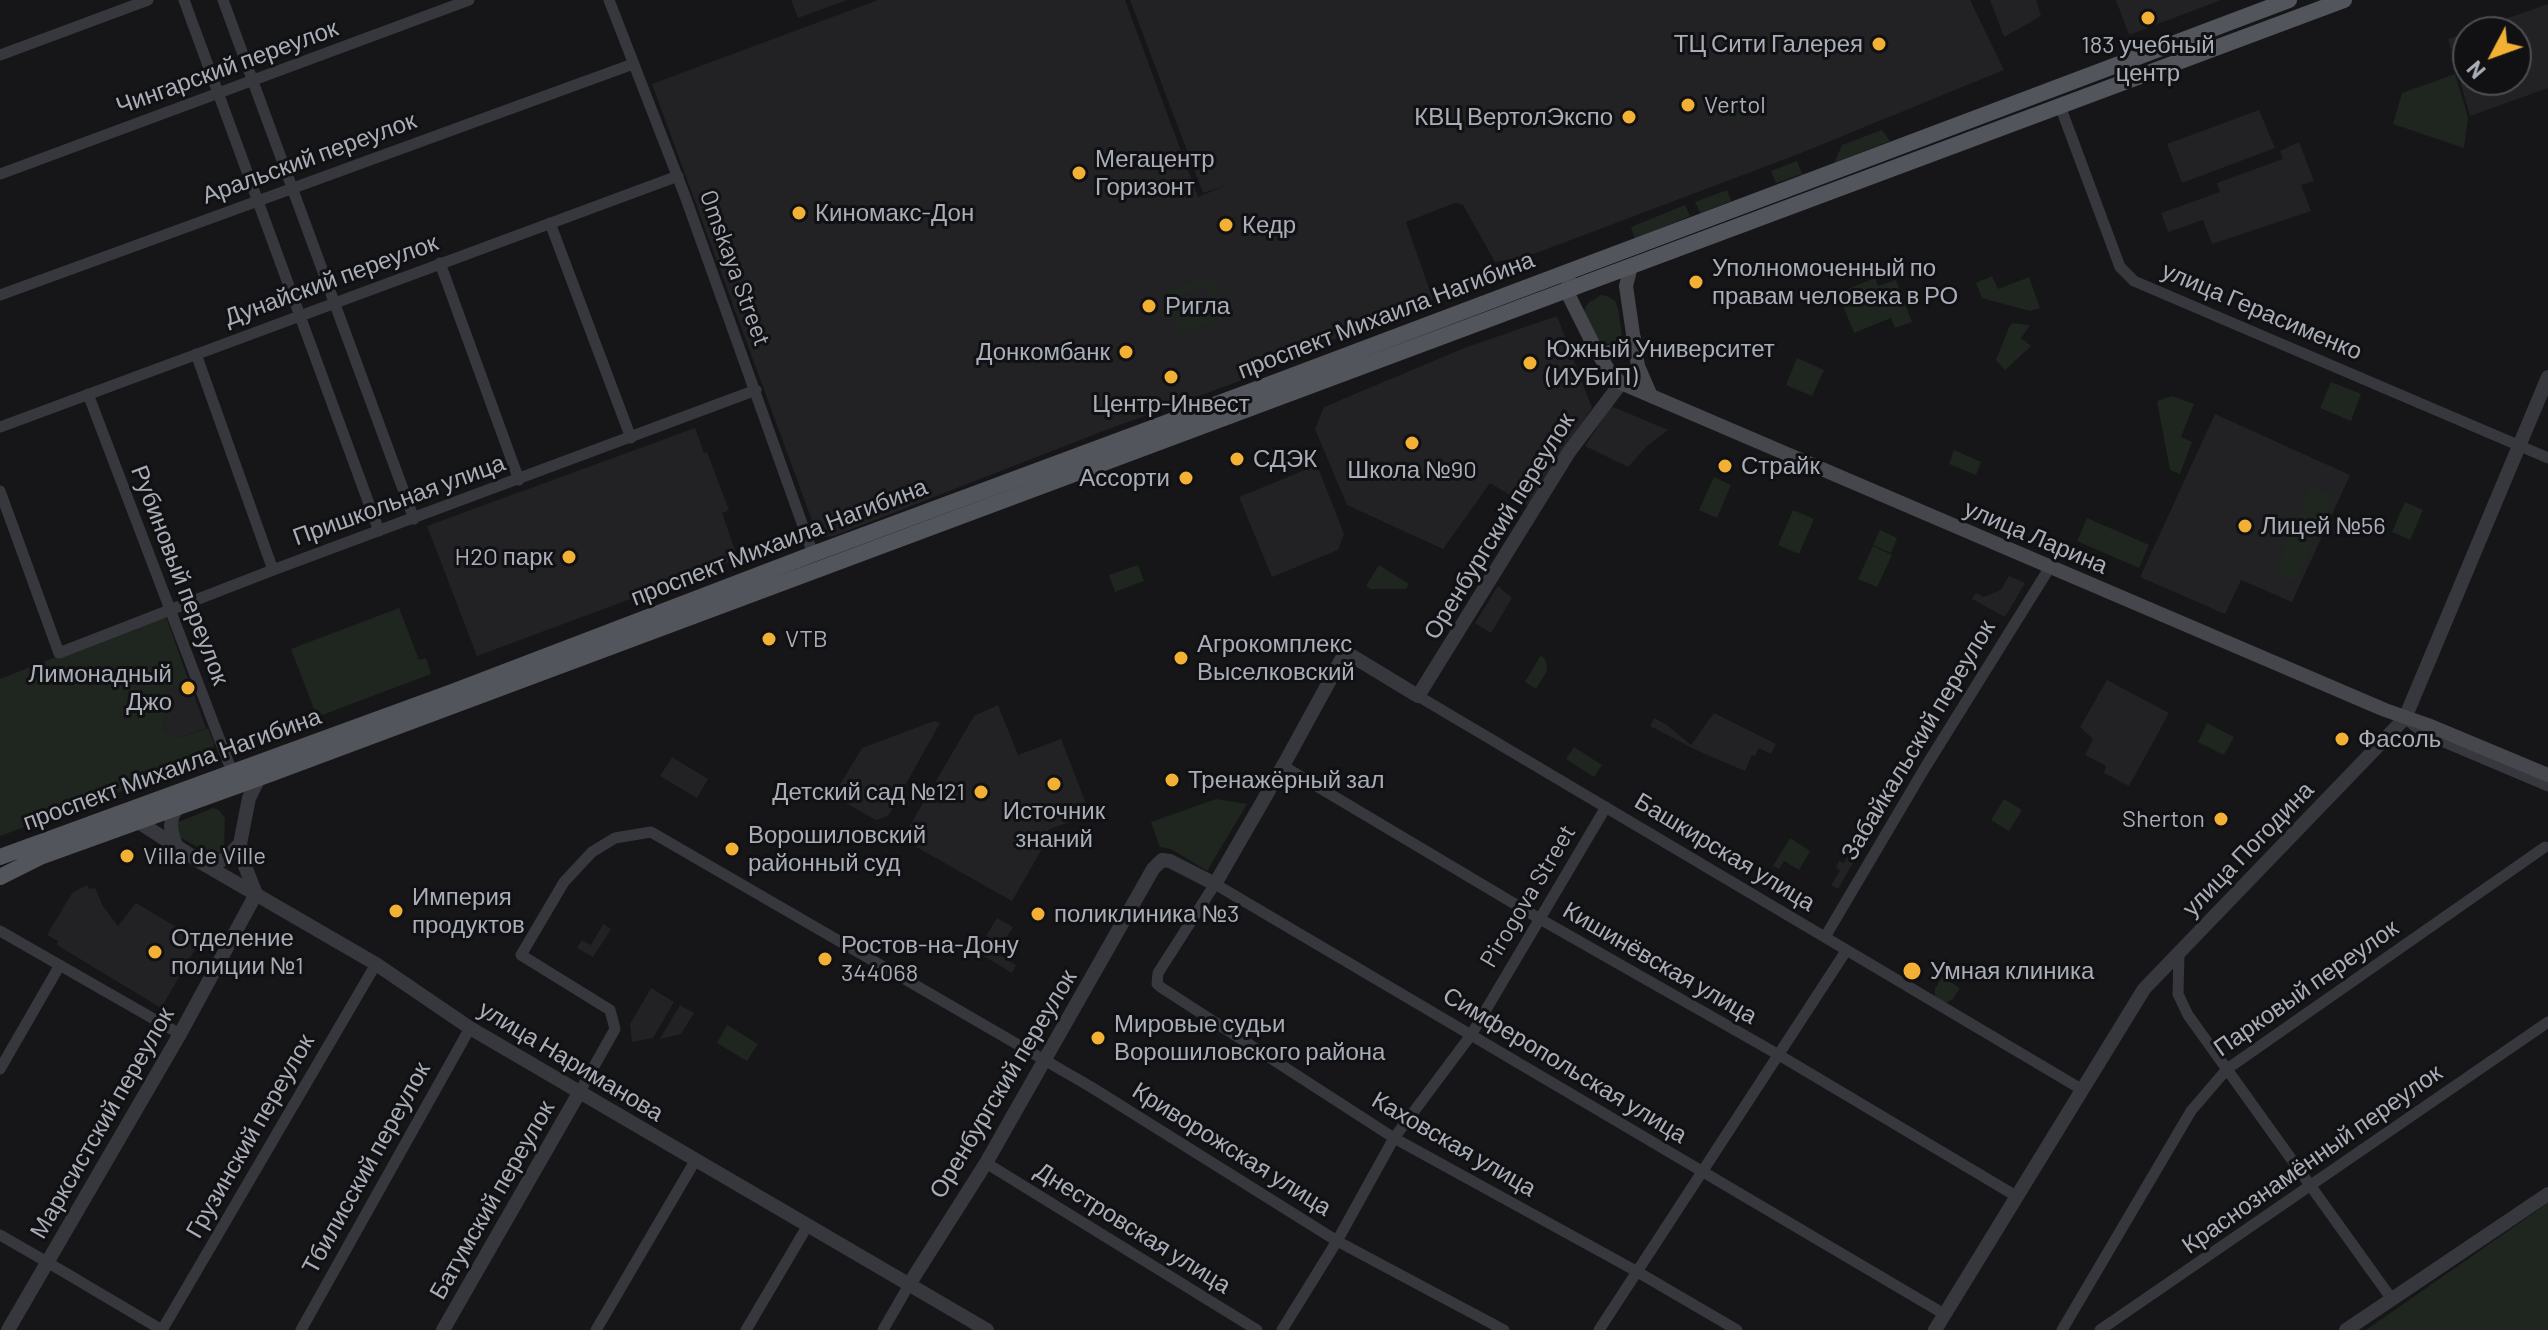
<!DOCTYPE html>
<html>
<head>
<meta charset="utf-8">
<style>
	body { margin:0 }
	#map { position:relative; width:2548px; height:1330px; overflow:hidden; background:#161618; font-family:Barlow,sans-serif }
	canvas { display:block }
	.north { position:absolute; left:2452px; top:16px; width:80px; height:80px; box-sizing:border-box; background:#111113; border:2px solid #4d4f55; border-radius:50%; rotate:229deg; font-size:22px; font-weight:700; line-height:32px; text-align:center; color:#a8adb8 }
	.north::after { content:''; display:block; margin:auto; width:28px; height:36px; background:#f2b134; clip-path:polygon(50% 0,100% 100%,50% 72%,0 100%) }
</style>
</head>
<body>
<div id="map">
<canvas width="2548" height="1330"></canvas>
<div class="north">N</div>
</div>
<script>
const c = document.querySelector('canvas').getContext('2d');
c.lineJoin = 'round';
function fill(path, color) { c.fillStyle = color; c.fill(path, 'evenodd'); }
const toPath = rows => new Path2D(rows.map(r => 'M' + r).join(''));
function strokePath(path, color, width, dash) { c.strokeStyle = color; c.lineWidth = width; c.lineCap = dash ? 'butt' : 'round'; c.setLineDash(dash || []); c.stroke(path); }
function drawText(font, color, halo, rows, align = 'center') {
  c.font = font + ' Barlow,sans-serif'; c.lineWidth = 6; c.setLineDash([]); c.textBaseline = 'middle'; c.strokeStyle = halo; c.fillStyle = color; for (const [text, x, y, turn = 0] of rows) {
    c.save(); c.translate(x, y); c.rotate((+turn || 0) * Math.PI / 180); c.textAlign = isNaN(turn) ? turn : align; if (halo) c.strokeText(text, 0, 0); c.fillText(text, 0, 0); c.restore();
  }
}
const built = toPath([
	[791,0,847,0,798,18],
	[878,0,1125,0,1198,197,1227,185,1203,193,1130,0,1970,0,2004,70,1796,155,1531,255,1495,262,1463,205,1455,203,1406,222,1433,300,1325,343,1311,355,1106,430,834,536,825,537,818,533,814,526,652,84],
	[1990,0,2036,0,2041,16,2004,37],
	[2116,0,2221,0,2129,35],
	[2548,4,2548,88,2470,116,2448,39],
	[2516,32,2516,80,2468,80,2468,32],
	[2259,110,2275,148,2182,183,2167,144],
	[2299,142,2314,181,2301,185,2311,211,2212,244,2203,220,2168,232,2161,213,2220,192,2217,183,2283,159,2280,151],
	[1557,316,1592,408,1528,506,1490,483,1443,549,1347,505,1315,429,1324,407,1467,347],
	[1611,406,1668,430,1646,447,1628,467,1585,446],
	[2215,414,2350,475,2292,602,2241,580,2225,614,2140,577],
	[695,428,704,453,707,452,729,510,722,513,738,559,477,656,427,526],
	[1317,465,1344,534,1338,550,1272,577,1239,497],
	[2009,576,2025,583,2005,617,1972,599,1976,593,1984,597,2001,590],
	[1498,586,1512,598,1491,633,1475,623],
	[2107,680,2169,713,2129,786,2104,773,2106,766,2085,755,2093,739,2080,727],
	[189,682,206,728,182,737,163,731,168,707,167,690],
	[998,705,1018,755,1061,739,1090,814,1048,830,1050,835,1012,901,902,839,974,716],
	[1714,713,1776,744,1771,754,1759,748,1755,756,1752,755,1745,771,1696,750,1650,726,1654,718,1667,725,1691,745],
	[934,721,940,723,888,816,876,820,833,796,862,748],
	[672,757,708,779,697,798,660,776],
	[1847,857,1854,861,1838,889,1831,885,1840,871,1836,868,1839,861,1844,863],
	[87,885,89,889,95,888,103,906,118,926,136,903,200,941,161,1008,57,945,58,941,47,935,72,893],
	[997,918,1013,927,1002,945,986,936],
	[603,924,611,929,593,957,577,948,582,940,591,945],
	[987,947,1016,965,1012,973,982,955],
	[651,988,674,1002,653,1038,632,1042,630,1024],
	[680,1005,694,1013,681,1034,660,1039]
]);
const green = toPath([
	[2455,74,2468,117,2464,148,2393,124,2402,93],
	'1725 111a9 9 0 1 1 18 0a9 9 0 1 1-18 0Z',
	[1882,130,1890,141,1834,163,1842,145],
	[1797,161,1802,174,1776,183,1771,171],
	[1727,190,1731,201,1700,213,1695,202],
	[1685,205,1690,216,1635,239,1631,227],
	[1992,276,1998,289,2029,277,2040,308,2030,311,1982,298,1976,283],
	[1201,278,1208,279,1215,283,1224,307,1222,313,1213,321,1179,334,1163,293],
	[1206,285,1214,307,1184,317,1176,297],
	[1875,278,1878,286,1896,280,1912,322,1895,328,1891,318,1854,333,1838,293],
	[1601,295,1607,296,1615,301,1618,308,1622,335,1611,345,1598,341,1584,311,1587,304],
	[2014,323,2030,325,2021,338,2031,346,2005,370,1996,360,2010,325],
	[1797,358,1824,370,1812,396,1786,385],
	[2331,382,2361,394,2351,421,2320,408],
	[2172,396,2194,404,2181,437,2192,442,2180,474,2170,470,2157,401],
	[1954,450,1981,462,1976,475,1949,464],
	[1714,477,1731,485,1717,518,1699,510],
	[2311,486,2332,495,2314,540,2292,530],
	[2405,502,2423,510,2410,540,2392,532],
	[1793,510,1814,519,1799,554,1778,545],
	[2087,518,2149,545,2139,568,2077,541],
	[1880,530,1897,538,1891,553,1873,545],
	[2290,535,2312,544,2296,581,2275,572],
	[1873,546,1892,555,1877,587,1858,579],
	[1138,565,1144,581,1115,592,1109,575],
	[1379,565,1409,584,1406,589,1371,589,1366,586],
	[399,608,419,660,426,658,431,674,317,717,291,649],
	[159,616,167,619,189,682,167,690,172,705,168,707,163,731,182,737,208,728,214,743,211,758,0,836,0,679],
	[1541,655,1546,661,1547,671,1536,689,1525,682],
	[2207,723,2234,737,2224,755,2198,742],
	[1574,747,1602,765,1594,777,1566,759],
	[1216,799,1247,804,1207,871,1171,849,1160,847,1151,822],
	[2004,799,2022,810,2009,831,1991,820],
	[213,808,219,810,225,818,224,845,221,852,212,855,176,835,176,823],
	[1790,838,1810,851,1799,870,1784,861,1779,869,1773,866],
	[1942,977,1960,988,1952,1000,1945,1003,1935,996,1935,989],
	[727,1025,758,1044,747,1061,717,1043],
	[2548,1203,2548,1330,2366,1330]
]);
const minor = toPath([
	[184,0,379,531],
	[223,0,414,519],
	[609,0,685,196,813,554],
	[0,55,148,0],
	[2060,106,2120,267,2134,281,2548,458],
	[0,174,469,0],
	[550,223,631,438],
	[440,263,519,480],
	[0,295,633,64],
	[196,354,273,570],
	[88,394,232,772],
	[0,427,678,176],
	[0,491,59,653,273,570,756,390],
	[1418,696,2081,1089],
	[2408,721,2425,734,2548,786],
	[1283,766,1540,919,1779,1055,2016,1196],
	[0,931,180,1034],
	[1825,937,1926,766,2050,567],
	[2179,954,2178,994,2188,1015,2391,1298],
	[0,1069,60,965],
	[579,1093,615,1029,610,1010,521,955,564,882,592,852,615,838,651,832,1091,1087,1337,1241,1504,1330],
	[986,1163,1257,1330],
	[0,1235,47,1262,162,1330,376,964],
	[301,1330,470,1028],
	[596,1330,695,1161],
	[746,1330,808,1225],
	[883,1330,910,1283],
	[1282,1330,1337,1241,1394,1138,1471,1035,1606,807],
	[1599,1330,1846,951],
	[1737,1330,1636,1271,1394,1138,1162,988,1157,984,1158,973,1215,884,1944,1314],
	[2062,1330,2191,1111,2227,1069,2545,847],
	[2100,1330,2548,1022]
]);
const tertiary = toPath([
	[137,821,207,866,376,964,470,1028,987,1330],
	[240,844,243,861,256,894],
	[177,848,173,837,171,827,172,817,179,804],
	[207,866,225,859,240,844,249,798,259,778],
	[910,1283,986,1163,1153,869,1162,860,1170,861,1215,884,1283,766,1341,660,1345,656,1352,656,1418,696,1569,452,1621,383],
	[8,1330,180,1034,256,894],
	[443,1330,579,1093],
	[1935,1330,2144,989,2405,718,2548,377],
	[2346,1330,2548,1194]
]);
const secondary = toPath([
	[1631,266,1626,286,1633,334,1638,366,1651,396],
	[1570,282,1566,290,1596,350,1609,371,1621,383,2385,710,2428,725,2548,775],
	[1596,350,1606,353,1617,351,1634,338]
]);
const primary = toPath([
	[0,857,452,692,813,554,1265,386,2289,0],
	[0,877,40,857,273,773,2344,0]
]);
const markers = [
	[2148,18,8,"#f2b134"],
	[1879,44,8,"#f2b134"],
	[1688,105,8,"#f2b134"],
	[1629,117,8,"#f2b134"],
	[1079,173,8,"#f2b134"],
	[799,213,8,"#f2b134"],
	[1226,225,8,"#f2b134"],
	[1696,282,8,"#f2b134"],
	[1149,306,8,"#f2b134"],
	[1126,352,8,"#f2b134"],
	[1530,363,8,"#f2b134"],
	[1171,377,8,"#f2b134"],
	[1412,443,8,"#f2b134"],
	[1237,459,8,"#f2b134"],
	[1725,466,8,"#f2b134"],
	[1186,478,8,"#f2b134"],
	[2245,526,8,"#f2b134"],
	[569,557,8,"#f2b134"],
	[769,639,8,"#f2b134"],
	[1181,658,8,"#f2b134"],
	[188,688,8,"#f2b134"],
	[2342,739,8,"#f2b134"],
	[1172,780,8,"#f2b134"],
	[1054,784,8,"#f2b134"],
	[981,792,8,"#f2b134"],
	[2221,819,8,"#f2b134"],
	[732,849,8,"#f2b134"],
	[127,856,8,"#f2b134"],
	[396,911,8,"#f2b134"],
	[1038,914,8,"#f2b134"],
	[155,952,8,"#f2b134"],
	[825,959,8,"#f2b134"],
	[1912,971,10,"#f2b134"],
	[1098,1038,8,"#f2b134"]
];
const poiNames = [
	["ТЦ Сити Галерея",1863,44,"right"],
	["183 учебный",2148,45,"center"],
	["центр",2148,73,"center"],
	["Vertol",1704,105],
	["КВЦ ВертолЭкспо",1613,117,"right"],
	["Мегацентр",1095,159],
	["Горизонт",1095,187],
	["Киномакс-Дон",815,213],
	["Кедр",1242,225],
	["Уполномоченный по",1712,268],
	["правам человека в РО",1712,296],
	["Ригла",1165,306],
	["Южный Университет",1546,349],
	["(ИУБиП)",1546,377],
	["Донкомбанк",1110,352,"right"],
	["Центр-Инвест",1171,404,"center"],
	["СДЭК",1253,459],
	["Страйк",1741,466],
	["Школа №90",1412,470,"center"],
	["Ассорти",1170,478,"right"],
	["Лицей №56",2261,526],
	["H2O парк",553,557,"right"],
	["VTB",785,639],
	["Агрокомплекс",1197,644],
	["Выселковский",1197,672],
	["Лимонадный",172,674,"right"],
	["Джо",172,702,"right"],
	["Фасоль",2358,739],
	["Тренажёрный зал",1188,780],
	["Детский сад №121",965,792,"right"],
	["Источник",1054,811,"center"],
	["знаний",1054,839,"center"],
	["Sherton",2205,819,"right"],
	["Ворошиловский",748,835],
	["районный суд",748,863],
	["Villa de Ville",143,856],
	["Империя",412,897],
	["продуктов",412,925],
	["поликлиника №3",1054,914],
	["Отделение",171,938],
	["полиции №1",171,966],
	["Ростов-на-Дону",841,945],
	["344068",841,973],
	["Умная клиника",1930,971],
	["Мировые судьи",1114,1024],
	["Ворошиловского района",1114,1052]
];
const streetNames = [
	["Чингарский переулок",227,67,-20],
	["Аральский переулок",309,158,-20],
	["Omskaya Street",735,268,70],
	["Дунайский переулок",331,280,-20],
	["улица Герасименко",2262,311,23],
	["проспект Михаила Нагибина",1386,315,-21],
	["Пришкольная улица",399,500,-20],
	["Оренбургский переулок",1499,526,-58],
	["улица Ларина",2036,537,23],
	["проспект Михаила Нагибина",779,542,-21],
	["Рубиновый переулок",180,575,69],
	["Забайкальский переулок",1918,740,-59],
	["проспект Михаила Нагибина",172,769,-20],
	["улица Погодина",2248,849,-46],
	["Башкирская улица",1725,852,31],
	["Pirogova Street",1528,896,-59],
	["Кишинёвская улица",1660,963,30],
	["Парковый переулок",2306,988,-35],
	["улица Нариманова",571,1061,31],
	["Симферопольская улица",1565,1065,31],
	["Оренбургский переулок",1003,1084,-59],
	["Марксистский переулок",102,1123,-60],
	["Грузинский переулок",250,1136,-60],
	["Каховская улица",1454,1144,30],
	["Криворожская улица",1232,1149,32],
	["Краснознамённый переулок",2312,1159,-35],
	["Тбилисский переулок",366,1168,-61],
	["Батумский переулок",492,1200,-60],
	["Днестровская улица",1133,1228,32]
];
fill(built, '#222225');
fill(green, '#1e261f');
strokePath(minor, '#37383d', 11);
strokePath(tertiary, '#37383d', 14);
strokePath(secondary, '#45474d', 14);
strokePath(primary, '#53555c', 16);
for (const [x, y, r, color] of markers) { const dot = new Path2D(); dot.arc(x, y, r, 0, 2 * Math.PI); c.fillStyle = color; c.fill(dot); strokePath(dot, '#111113', 3); }
drawText('24px', '#a8adb8', '#111113', poiNames, 'left');
drawText('24px', '#a8adb8', '#111113', streetNames);
</script>
</body>
</html>
